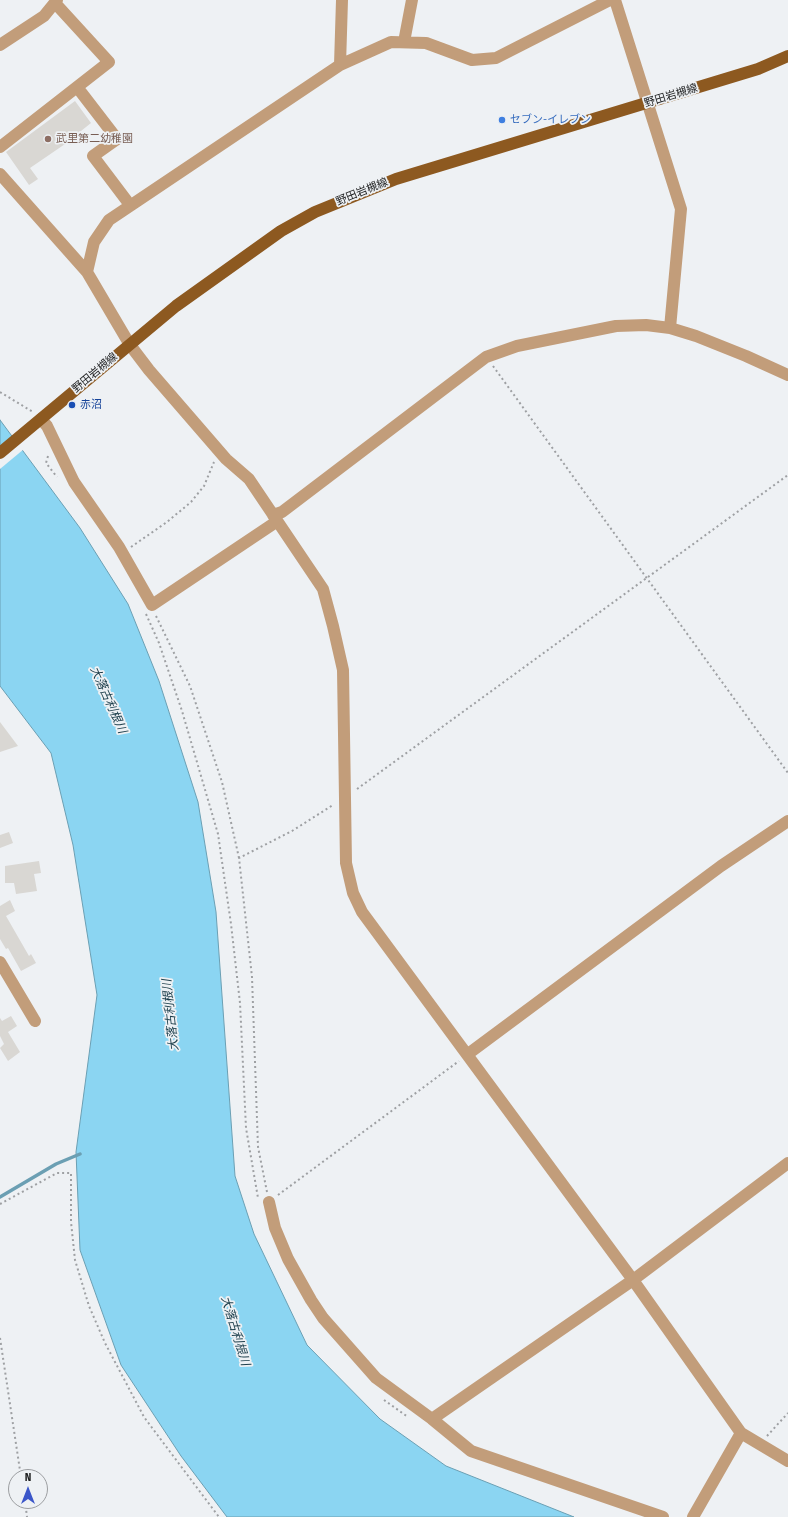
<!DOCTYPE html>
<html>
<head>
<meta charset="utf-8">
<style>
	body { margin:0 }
	#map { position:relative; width:788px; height:1517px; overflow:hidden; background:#eef1f4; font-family:"Fira Sans Condensed",sans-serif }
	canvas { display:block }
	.north { position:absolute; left:8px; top:1469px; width:40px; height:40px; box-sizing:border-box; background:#eef1f4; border:1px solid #9b9da0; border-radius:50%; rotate:0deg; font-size:11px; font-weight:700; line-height:16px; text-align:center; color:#1f2021 }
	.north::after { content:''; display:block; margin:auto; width:14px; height:18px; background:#3b56c9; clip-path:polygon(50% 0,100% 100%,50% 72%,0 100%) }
</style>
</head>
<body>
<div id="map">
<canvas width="788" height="1517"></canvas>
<div class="north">N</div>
</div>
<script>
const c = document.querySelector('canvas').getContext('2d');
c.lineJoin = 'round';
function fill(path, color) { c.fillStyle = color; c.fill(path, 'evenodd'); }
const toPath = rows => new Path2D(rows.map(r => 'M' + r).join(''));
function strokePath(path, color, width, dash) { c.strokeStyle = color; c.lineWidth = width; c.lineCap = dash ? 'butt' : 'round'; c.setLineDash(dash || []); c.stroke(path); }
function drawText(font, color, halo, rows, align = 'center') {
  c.font = font + ' "Fira Sans Condensed","Noto Sans JP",sans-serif'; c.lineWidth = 3.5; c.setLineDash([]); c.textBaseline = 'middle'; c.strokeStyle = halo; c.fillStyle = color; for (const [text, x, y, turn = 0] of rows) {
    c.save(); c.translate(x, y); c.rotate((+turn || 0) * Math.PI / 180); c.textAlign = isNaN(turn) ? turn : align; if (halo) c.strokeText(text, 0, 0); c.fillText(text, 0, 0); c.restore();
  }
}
const water = toPath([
	[0,420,80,528,128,604,159,681,198,802,216,912,235,1176,254,1234,307,1345,380,1419,446,1466,574,1517,227,1517,181,1456,121,1365,80,1250,76,1152,97,995,73,845,51,753,0,686,0,420]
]);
const pier = toPath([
	[14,435,24,449,0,469,0,447]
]);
const stream = toPath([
	[0,1197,56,1164,80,1154]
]);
const building = toPath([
	[75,101,91,123,76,135,79,139,70,145,68,142,30,168,38,179,29,185,6,152],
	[0,722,18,746,0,752],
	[9,832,13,843,0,848,0,835],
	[39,861,41,873,34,874,37,891,16,894,14,883,5,883,5,866],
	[10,900,15,911,6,916,29,956,31,954,36,963,21,971,8,948,6,949,0,939,0,906],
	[11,1016,17,1026,8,1032,20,1052,8,1061,0,1048,4,1044,0,1036,0,1018,2,1021]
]);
const path = toPath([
	[493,366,788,773],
	[0,392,33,412],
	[48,456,46,463,57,477],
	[131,547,167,522,191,502,204,486,214,462],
	[146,614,159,643,182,711,218,834,231,924,240,1003,246,1128,258,1198],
	[156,616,190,686,222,782,239,858],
	[357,789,788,475],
	[267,1192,258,1147,252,977,239,858,292,831,333,805],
	[278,1195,459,1061],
	[0,1204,57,1173,71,1173,71,1222,75,1260,89,1306,105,1343,144,1417,219,1517],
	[0,1338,21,1477],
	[384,1400,408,1417],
	[767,1436,788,1413],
	[25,1501,27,1517]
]);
const street = toPath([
	[615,0,681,209,670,328],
	[404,42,412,0],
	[0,45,44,16,57,0],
	[340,65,342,0],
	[77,87,117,139,93,156,130,205],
	[0,147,109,62,55,3],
	[0,174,87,272,130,345,149,370,226,459,249,479,323,589,333,626,343,670,346,863,353,893,362,912,633,1280,741,1433,788,1461],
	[87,272,94,242,109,220,340,65,391,42,426,43,472,60,496,58,610,0],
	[41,419,47,426,74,482,119,547,152,605,276,522],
	[273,515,282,512,486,357,517,346,616,326,646,325,670,328,696,336,746,356,788,375],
	[0,962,35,1021],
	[468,1054,721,866,788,821],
	[269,1202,275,1228,288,1259,311,1300,323,1318,376,1378,432,1419,633,1280,788,1163],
	[432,1419,471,1451,663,1517],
	[693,1517,741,1433]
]);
const primary = toPath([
	[0,453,176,306,281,231,315,212,396,179,758,69,788,56]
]);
const markers = [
	[502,120,4,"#3f7fe0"],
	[48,139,4,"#8d6e63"],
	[72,405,4,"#1a4fb4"]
];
const streetNames = [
	["野田岩槻線",671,96,-17],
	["野田岩槻線",362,192,-22],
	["野田岩槻線",95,373,-40]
];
const shopNames = [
	["セブン-イレブン",510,120]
];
const educationNames = [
	["武里第二幼稚園",56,139]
];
const transitNames = [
	["赤沼",80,405]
];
const waterNames = [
	["大落古利根川",108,700,66],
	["大落古利根川",171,1015,-96],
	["大落古利根川",235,1331,73]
];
fill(water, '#8bd5f2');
strokePath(water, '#6b9fb3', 1);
fill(pier, '#eef1f4');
strokePath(stream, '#6b9fb3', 3.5);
fill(building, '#d9d7d3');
strokePath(path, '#9ea0a3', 2, [2, 3]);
strokePath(street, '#c29d7a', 12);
strokePath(primary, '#8d5920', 12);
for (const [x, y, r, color] of markers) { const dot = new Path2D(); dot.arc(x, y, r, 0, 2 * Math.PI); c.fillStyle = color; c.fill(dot); strokePath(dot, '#eef1f4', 1.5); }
drawText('11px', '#1f2021', '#eef1f4', streetNames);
drawText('11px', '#366cbe', '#eef1f4', shopNames, 'left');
drawText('11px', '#785e54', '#eef1f4', educationNames, 'left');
drawText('11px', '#164399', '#eef1f4', transitNames, 'left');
drawText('italic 12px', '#1c3e4b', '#eef1f4', waterNames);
</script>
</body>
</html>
